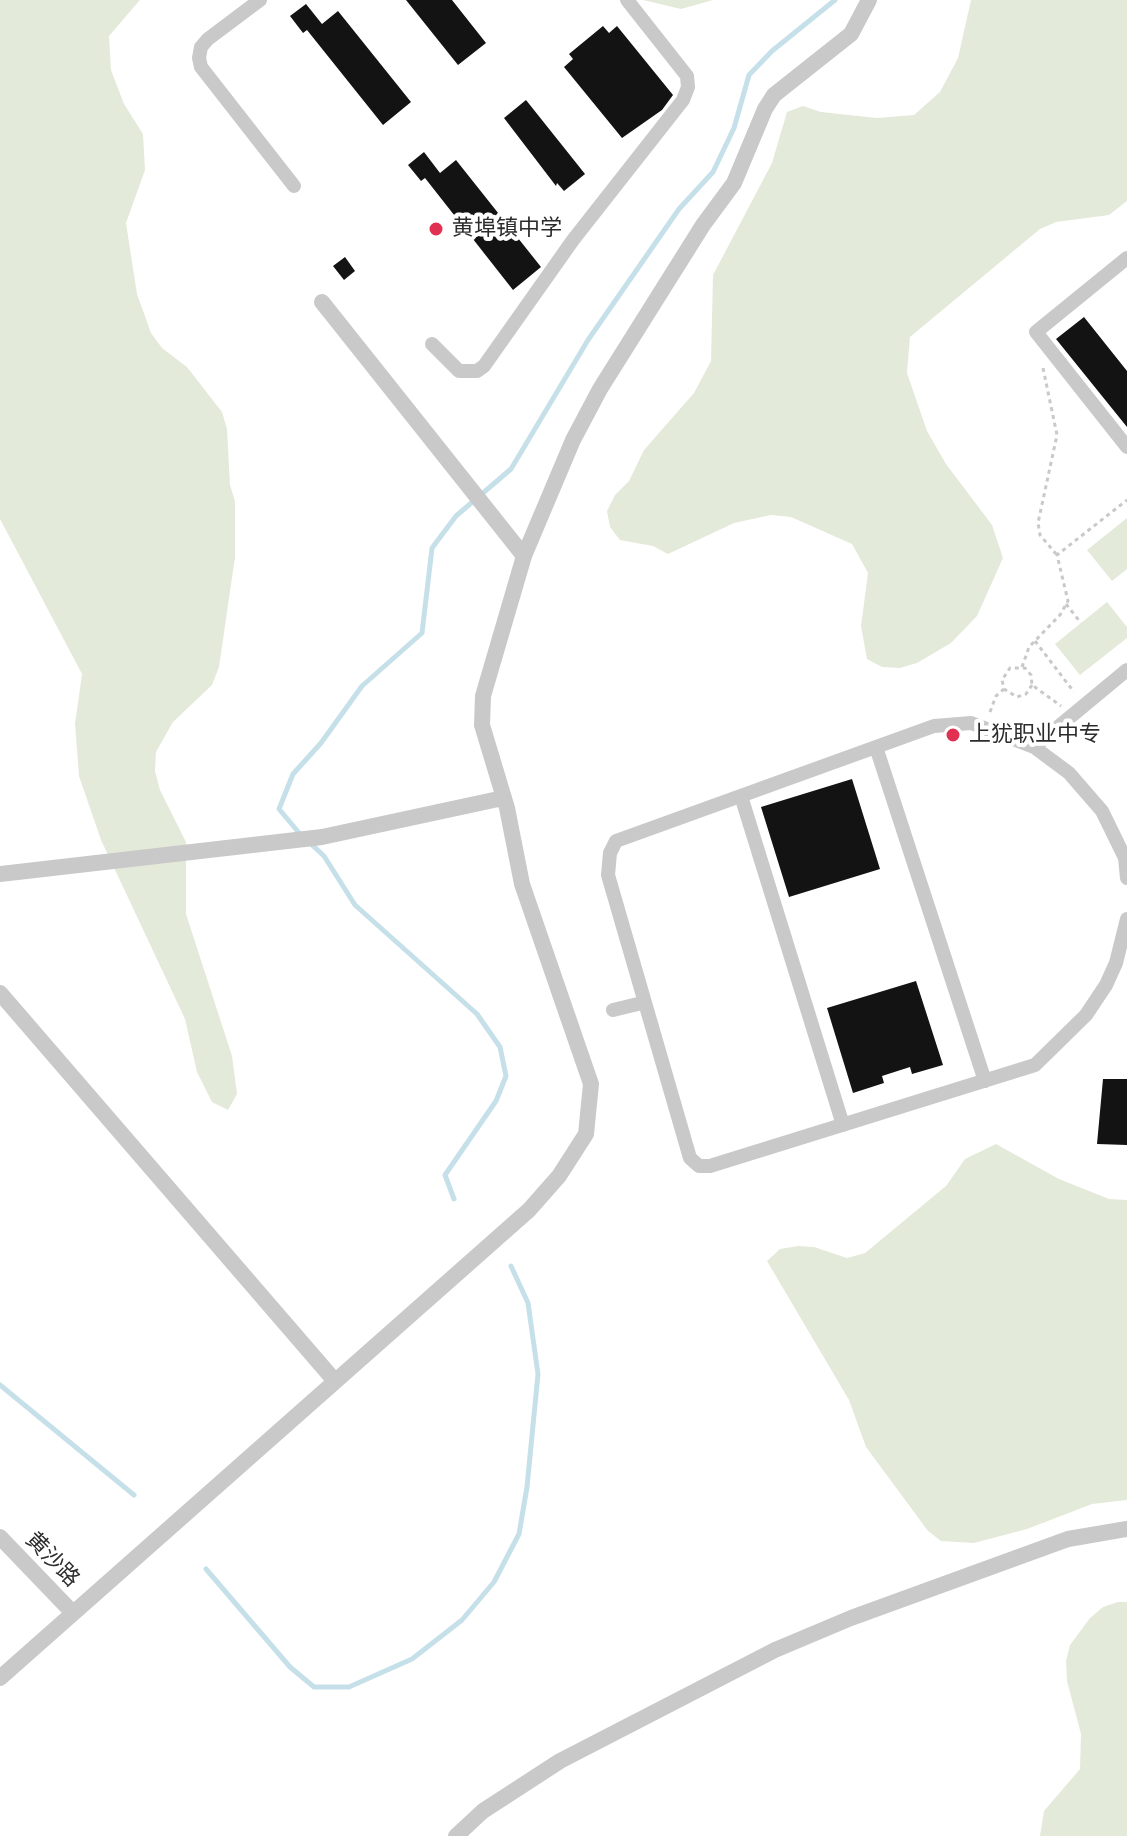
<!DOCTYPE html>
<html>
<head>
<meta charset="utf-8">
<style>
	body { margin:0 }
	canvas { display:block; background:#fff }
</style>
</head>
<body>
<canvas width="1127" height="1836"></canvas>
<script>
const c = document.querySelector('canvas').getContext('2d');
c.lineJoin = 'round';
function fill(path, color) { c.fillStyle = color; c.fill(path, 'evenodd'); }
const toPath = rows => new Path2D(rows.map(r => 'M' + r).join(''));
function strokePath(path, color, width, dash) { c.strokeStyle = color; c.lineWidth = width; c.lineCap = dash ? 'butt' : 'round'; c.setLineDash(dash || []); c.stroke(path); }
function drawText(font, color, halo, rows, align = 'center') {
  c.font = font + ' Arial,"Noto Sans SC",sans-serif'; c.lineWidth = 8; c.setLineDash([]); c.textBaseline = 'middle'; c.strokeStyle = halo; c.fillStyle = color; for (const [text, x, y, turn = 0] of rows) {
    c.save(); c.translate(x, y); c.rotate((+turn || 0) * Math.PI / 180); c.textAlign = isNaN(turn) ? turn : align; if (halo) c.strokeText(text, 0, 0); c.fillText(text, 0, 0); c.restore();
  }
}
const green = toPath([
	[0,0,140,0,109,36,111,70,124,104,143,134,145,170,126,223,137,294,151,333,162,348,187,367,222,412,227,429,230,485,235,501,235,557,219,667,212,685,173,722,156,752,155,771,160,790,186,842,186,914,232,1056,237,1094,228,1110,212,1102,197,1072,185,1019,101,840,79,776,75,724,82,674,0,519],
	[643,0,713,0,681,9],
	[971,0,1127,0,1127,201,1109,215,1056,222,1040,229,910,337,907,373,927,431,946,464,992,525,1003,558,977,616,951,643,917,663,900,668,882,667,867,659,861,626,868,573,852,544,791,517,771,515,734,523,668,554,653,546,620,540,610,527,607,511,615,495,629,481,644,450,694,393,711,361,713,275,772,163,787,112,803,106,821,112,877,118,914,115,940,92,958,58],
	[1127,518,1127,569,1112,581,1087,550],
	[1107,602,1127,627,1127,638,1080,675,1055,644],
	[996,1144,1059,1179,1109,1199,1127,1200,1127,1500,1092,1504,1027,1529,974,1543,941,1541,928,1531,866,1447,849,1400,767,1261,780,1249,798,1246,814,1247,847,1258,865,1253,946,1186,965,1159],
	[1118,1602,1127,1602,1127,1836,1040,1836,1044,1811,1080,1769,1081,1734,1067,1681,1066,1661,1070,1645,1090,1618,1103,1607]
]);
const stream = toPath([
	[300,834,279,809,293,774,321,743,362,686,422,633,432,548,456,516,511,469,588,340,679,209,713,172,734,128,749,75,772,51,835,0],
	[310,843,324,856,355,905,477,1014,500,1047,506,1076,496,1101,445,1175,454,1199],
	[0,1385,134,1495],
	[206,1569,290,1667,314,1687,349,1687,412,1659,462,1620,494,1582,519,1534,527,1487,538,1374,528,1303,511,1266]
]);
const building = toPath([
	[406,0,452,0,486,43,458,65],
	[306,4,322,24,338,11,411,102,383,125,307,30,303,33,290,16],
	[603,26,609,33,617,26,673,95,662,110,622,138,564,67,573,59,569,54],
	[526,100,585,174,564,191,557,183,556,186,504,118],
	[424,152,440,173,456,160,541,267,513,290,425,178,421,181,408,165],
	[345,257,355,271,344,280,333,266],
	[1084,317,1127,371,1127,427,1056,339],
	[852,779,880,869,789,897,761,807],
	[916,981,943,1065,912,1074,910,1067,882,1076,884,1083,853,1093,827,1008],
	[1103,1079,1127,1079,1127,1145,1097,1144]
]);
const path = toPath([
	[1043,368,1057,435,1038,523,1040,535,1056,554],
	[1066,604,1081,623],
	[1035,641,1074,692],
	[1022,667,1029,647,1060,615,1068,601,1057,555,1127,500],
	[1032,685,1026,694,1017,697,1004,689,1002,680,1010,668,1025,668,1031,675,1032,685,1061,706],
	[990,712,996,696,1004,689]
]);
const minor = toPath([
	[260,0,208,39,201,47,199,58,201,67,294,186],
	[1127,258,1036,332,1127,447],
	[432,344,459,371,477,371,484,366,573,240,683,100,688,87,687,76,627,0],
	[876,747,985,1081],
	[1034,747,1127,670],
	[741,796,843,1125],
	[1127,878,1125,858,1102,811,1069,773,1034,747,971,723,934,726,616,841,610,853,608,875,690,1158,699,1166,710,1166,1035,1065,1086,1015,1106,985,1116,963,1127,919],
	[613,1010,642,1003]
]);
const tertiary = toPath([
	[322,302,524,556],
	[0,874,322,837,503,798],
	[0,993,334,1380],
	[0,1537,73,1613],
	[0,1678,529,1210,559,1176,586,1134,591,1084,522,884,507,808,482,725,483,696,524,556,573,440,600,389,703,225,734,183,765,109,774,95,851,34,869,0],
	[456,1836,483,1811,560,1761,775,1650,851,1618,1068,1539,1127,1529]
]);
const markers = [
	[436,229,8,"#e03152"],
	[953,735,8,"#e03152"]
];
const poiNames = [
	["黄埠镇中学",452,229],
	["上犹职业中专",969,735]
];
const streetNames = [
	["黄沙路",52,1560,46]
];
fill(green, '#e4ead9');
strokePath(stream, '#c6e0e9', 5);
fill(building, '#131313');
strokePath(path, '#c9c9c9', 3, [4, 4]);
strokePath(minor, '#c9c9c9', 14);
strokePath(tertiary, '#c9c9c9', 16);
for (const [x, y, r, color] of markers) { const dot = new Path2D(); dot.arc(x, y, r, 0, 2 * Math.PI); c.fillStyle = color; c.fill(dot); strokePath(dot, '#fff', 3); }
drawText('22px', '#2c2c2c', '#fff', poiNames, 'left');
drawText('22px', '#2c2c2c', '#fff', streetNames);
</script>
</body>
</html>
